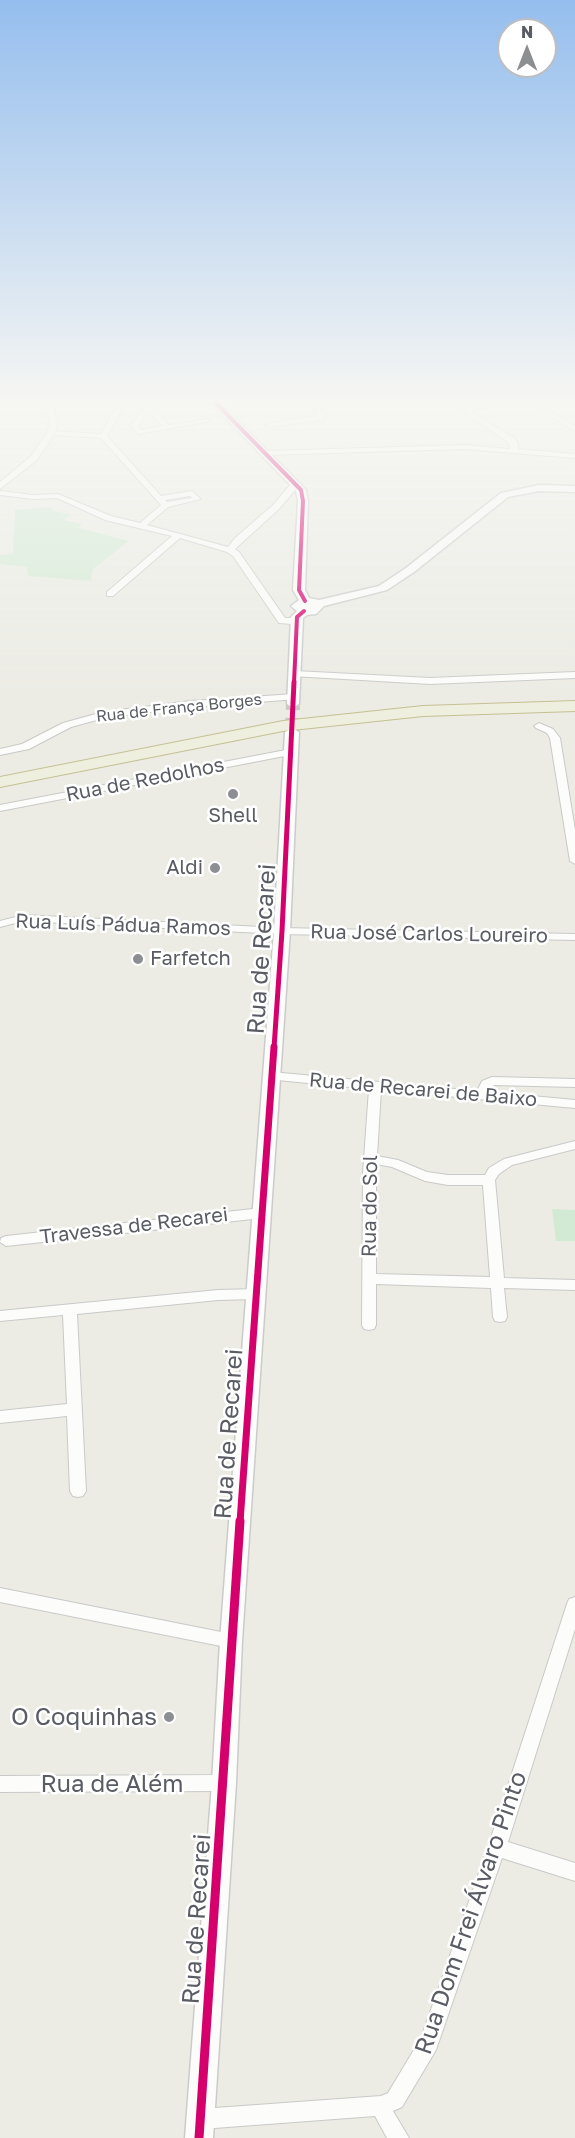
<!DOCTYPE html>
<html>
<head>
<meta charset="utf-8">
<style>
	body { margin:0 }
	#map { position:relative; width:575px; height:2138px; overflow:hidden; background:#ecece5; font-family:"Golos Text",sans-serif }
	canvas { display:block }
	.north { position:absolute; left:497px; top:18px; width:60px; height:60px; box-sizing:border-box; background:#fff; border:2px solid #bdbec1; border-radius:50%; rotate:0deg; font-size:16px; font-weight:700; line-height:24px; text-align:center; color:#5a5c64 }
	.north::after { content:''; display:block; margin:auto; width:21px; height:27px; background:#8d8e91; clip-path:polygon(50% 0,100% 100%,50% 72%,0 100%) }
</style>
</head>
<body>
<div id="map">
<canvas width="575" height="2138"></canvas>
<div class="north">N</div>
</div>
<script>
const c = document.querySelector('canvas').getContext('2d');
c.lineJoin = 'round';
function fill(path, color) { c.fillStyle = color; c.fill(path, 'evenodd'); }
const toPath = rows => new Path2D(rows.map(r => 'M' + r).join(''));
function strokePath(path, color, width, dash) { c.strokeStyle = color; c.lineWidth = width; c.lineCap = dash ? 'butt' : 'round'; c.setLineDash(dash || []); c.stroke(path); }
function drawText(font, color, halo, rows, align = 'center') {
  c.font = font + ' "Golos Text",sans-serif'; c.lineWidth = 5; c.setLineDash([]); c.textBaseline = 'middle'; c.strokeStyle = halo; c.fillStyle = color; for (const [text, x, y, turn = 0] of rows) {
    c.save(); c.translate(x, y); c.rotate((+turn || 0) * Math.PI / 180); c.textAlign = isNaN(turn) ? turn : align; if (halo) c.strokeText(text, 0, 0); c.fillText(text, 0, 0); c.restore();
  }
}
const green = toPath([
	[50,507,53,511,71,514,64,520,82,524,79,528,129,541,93,569,91,581,28,576,27,567,0,564,0,555,13,554,15,510],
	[552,1209,575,1210,575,1241,556,1241]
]);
const secondaryTunnel = toPath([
	[292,732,293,704]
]);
const minor = toPath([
	[119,402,126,402,107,436,161,496,192,491,201,499,168,507,147,525,228,547,235,538,273,505,290,485,301,483,301,487,296,489,279,509,235,549,239,552,285,618,290,618,297,614,301,617,300,619,292,624,279,623,233,556,227,552,180,538,113,596,107,596,107,592,172,536,105,520,57,498,33,499,0,495,0,491,33,495,58,494,111,516,140,523,161,505,101,438,51,435,47,433,51,431,101,434,119,402],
	[190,496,192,498,167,502,165,500,190,496],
	[131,402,147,402,169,425,207,419,211,421,139,434,130,426,145,408,141,404,131,402],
	[149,412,162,426,141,430,138,426,149,412],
	[312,402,319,402,324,420,269,427,265,425,269,423,317,416,312,402],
	[449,402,457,402,465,408,490,402,502,402,470,411,514,438,518,444,518,449,575,454,575,458,464,449,267,455,263,453,267,451,464,445,510,449,508,442,449,402],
	[526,402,535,402,575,426,575,431,526,402],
	[295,671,430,678,575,672,575,678,430,684,292,676,292,672,295,671],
	[539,723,553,729,560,738,575,830,575,864,570,861,550,738,547,733,536,728,534,726,539,723],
	[23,915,282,928,575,934,575,940,282,934,23,921,0,927,0,921,23,915],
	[271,1072,477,1091,482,1081,492,1077,575,1079,575,1087,494,1085,489,1092,575,1100,575,1108,381,1090,377,1156,398,1160,427,1172,448,1175,485,1175,489,1168,504,1159,575,1141,575,1149,512,1165,499,1174,495,1180,504,1278,575,1280,575,1290,504,1288,507,1317,505,1321,500,1322,495,1321,493,1317,491,1288,376,1284,376,1325,374,1329,369,1330,364,1329,362,1325,363,1173,369,1089,267,1079,265,1076,267,1073,271,1072],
	[376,1164,392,1167,425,1181,448,1185,483,1185,490,1277,376,1274,376,1164],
	[262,1208,267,1210,269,1213,267,1216,262,1218,6,1246,0,1242,1,1238,6,1236,262,1208],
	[257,1289,262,1290,264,1294,262,1298,257,1299,218,1300,77,1314,86,1491,83,1496,78,1497,73,1496,70,1491,67,1416,0,1423,0,1411,67,1404,63,1315,0,1321,0,1311,218,1290,257,1289],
	[0,1588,231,1634,237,1636,239,1641,237,1646,231,1648,0,1602,0,1588],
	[575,1597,575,1629,508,1842,575,1863,575,1881,502,1858,436,2050,402,2107,393,2111,409,2138,387,2138,375,2116,201,2129,194,2126,191,2119,194,2112,201,2109,381,2096,388,2093,421,2038,488,1847,567,1604,569,1599,575,1597],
	[224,1775,230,1777,233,1783,230,1789,224,1791,0,1792,0,1776,224,1775]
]);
const tertiary = toPath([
	[43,402,51,402,58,422,55,433,37,460,0,489,0,482,31,456,47,433,50,422,43,402],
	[294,694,299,697,298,699,191,707,104,718,71,727,29,749,0,755,0,749,22,744,63,723,103,712,191,701,294,694],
	[291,749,295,750,295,754,0,811,0,805,291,749]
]);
const secondary = toPath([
	[210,402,220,402,306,490,308,501,305,590,309,598,319,600,379,586,406,568,501,493,539,485,575,486,575,492,539,491,508,497,414,572,387,590,324,606,316,614,307,615,303,618,299,704,293,708,287,704,291,617,297,611,291,606,299,600,293,590,298,501,296,491,210,402],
	[292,728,299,732,290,931,242,1641,236,1783,213,2138,185,2138,212,1783,220,1641,274,931,285,732,292,728]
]);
const motorway = toPath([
	[575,701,575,711,423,716,283,731,0,787,0,777,283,721,423,706,575,701]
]);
const rail = toPath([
	[552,402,575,415]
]);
const cyclewayFar3 = toPath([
	[215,402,301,490,303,501,299,590,305,601],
	[294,683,297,617,304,611]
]);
const cyclewayFar2 = toPath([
	[274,1048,282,931,294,682]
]);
const cyclewayFar1 = toPath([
	[240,1522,274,1047]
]);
const cycleway = toPath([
	[199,2138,240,1521]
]);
const markers = [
	[233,794,6,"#8d8e91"],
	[215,868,6,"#8d8e91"],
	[138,959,6,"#8d8e91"],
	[169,1717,6,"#8d8e91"]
];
const farStreetnames = [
	["Rua de França Borges",179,708,-6]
];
const streetNames = [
	["Rua de Redolhos",145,780,-11],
	["Rua Luís Pádua Ramos",123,925,2],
	["Rua José Carlos Loureiro",429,934,1],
	["Rua de Recarei de Baixo",423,1090,5],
	["Rua do Sol",370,1206,-89],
	["Travessa de Recarei",134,1226,-7]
];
const poiNames = [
	["Shell",233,816],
	["Aldi",203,868,"right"],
	["Farfetch",150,959,"left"]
];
const nearStreetnames = [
	["Rua de Recarei",262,949,-86],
	["Rua de Recarei",229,1434,-86],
	["Rua de Além",112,1784],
	["Rua Dom Frei Álvaro Pinto",471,1913,-71],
	["Rua de Recarei",197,1919,-86]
];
const nearPoinames = [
	["O Coquinhas",157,1717]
];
fill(green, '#d2ead4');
strokePath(secondaryTunnel, '#c8c8c5', 14, [14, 8]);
strokePath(minor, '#c9c9c8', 2);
strokePath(tertiary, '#c9c9c8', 2);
strokePath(secondary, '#cbcbcb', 3);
strokePath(motorway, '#c4c092', 2);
fill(minor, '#fcfcfb');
fill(tertiary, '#fcfcfb');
fill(secondary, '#fcfcfb');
fill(motorway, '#efefe0');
strokePath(rail, '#e4e4e3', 2, [1, 5]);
strokePath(cyclewayFar3, '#d6006c', 4);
strokePath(cyclewayFar2, '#d6006c', 5);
strokePath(cyclewayFar1, '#d6006c', 7);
strokePath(cycleway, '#d6006c', 9);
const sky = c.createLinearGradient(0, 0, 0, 701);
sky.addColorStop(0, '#95beee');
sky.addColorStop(0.57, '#f6f6f3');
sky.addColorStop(1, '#f6f6f300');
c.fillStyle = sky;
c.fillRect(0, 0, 575, 701);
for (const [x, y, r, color] of markers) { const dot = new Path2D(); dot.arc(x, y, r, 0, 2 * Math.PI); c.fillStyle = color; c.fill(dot); strokePath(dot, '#fff', 2); }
drawText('16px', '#5a5c64', '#fff', farStreetnames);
drawText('20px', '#5a5c64', '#fff', streetNames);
drawText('20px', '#5a5c64', '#fff', poiNames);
drawText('24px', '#5a5c64', '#fff', nearStreetnames);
drawText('24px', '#5a5c64', '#fff', nearPoinames, 'right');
</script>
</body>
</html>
